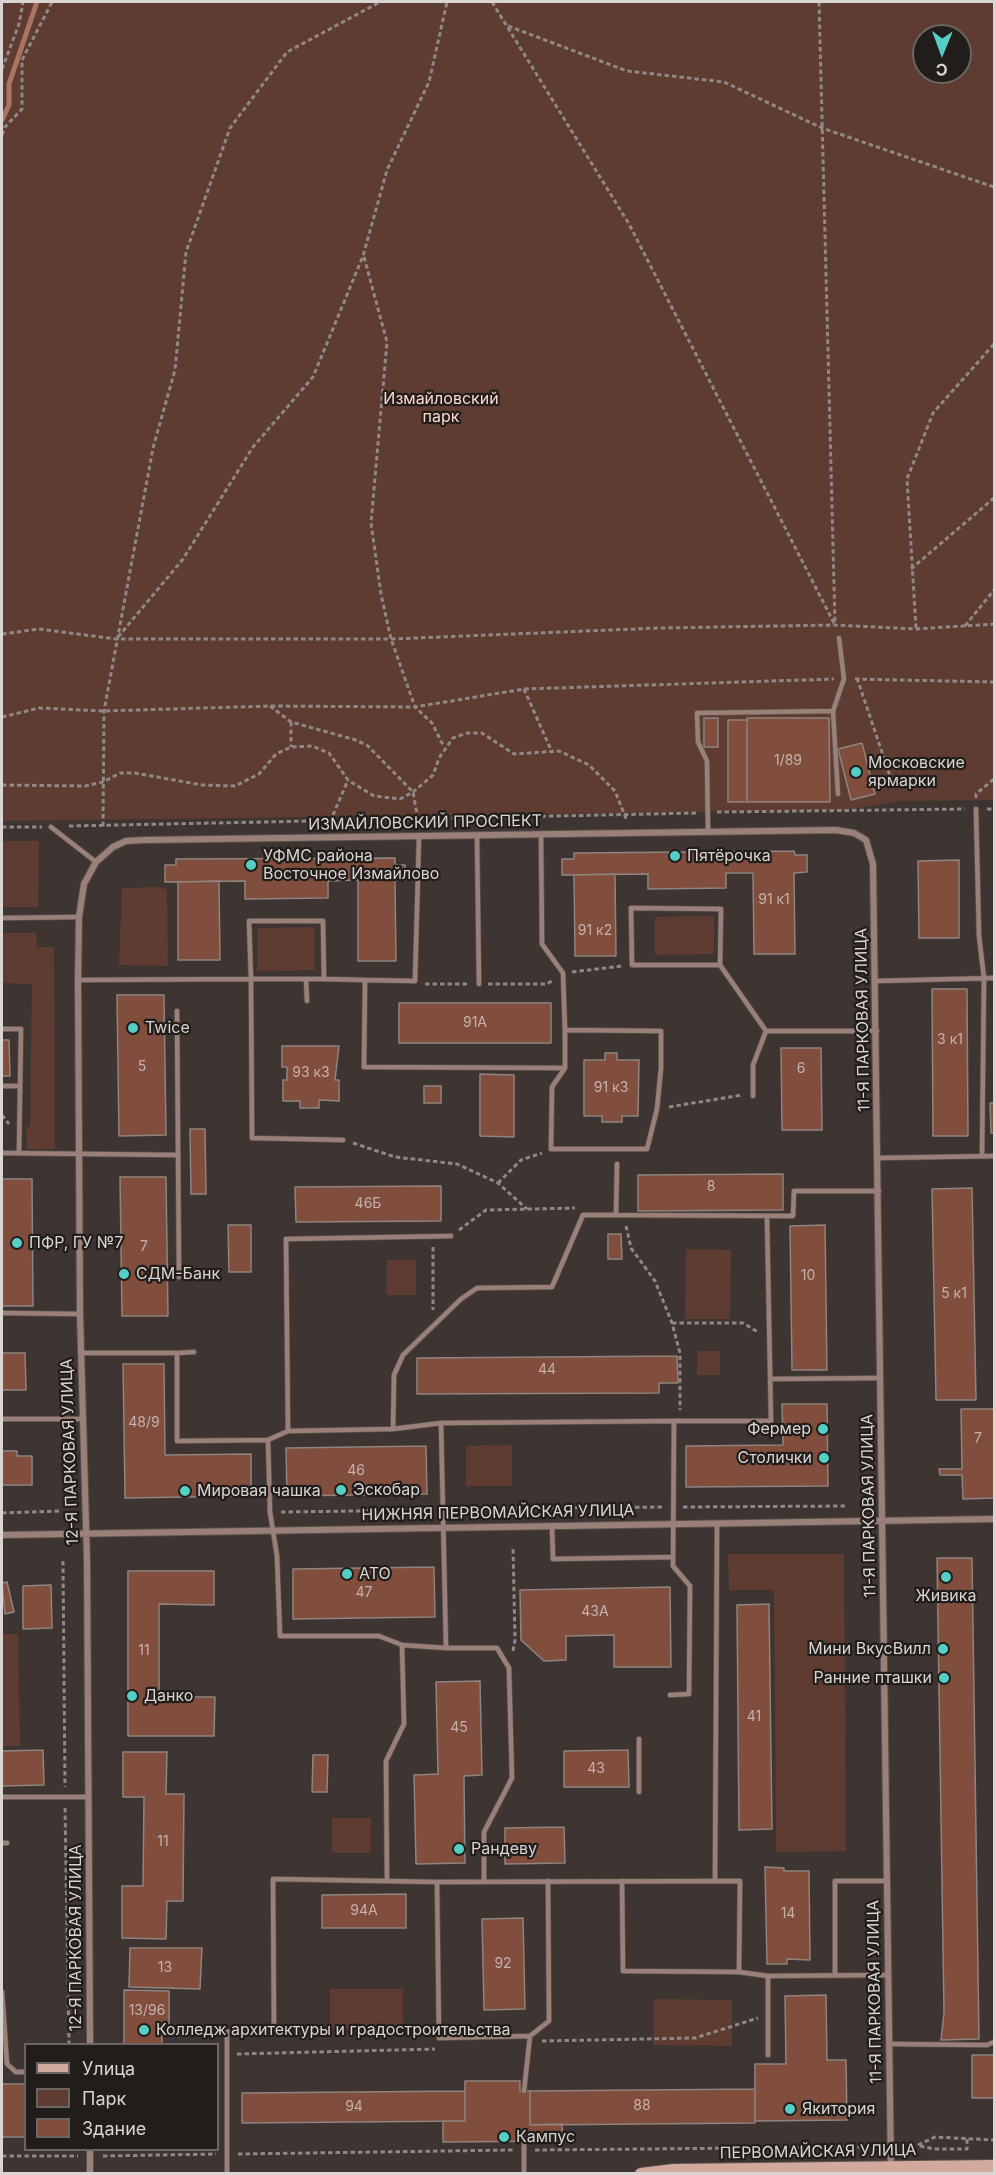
<!DOCTYPE html>
<html>
<head>
<meta charset="utf-8">
<style>
	body { margin:0 }
	#map { position:relative; width:996px; height:2175px; overflow:hidden; background:#3e3431; font-family:Inter,sans-serif }
	canvas { display:block }
	.frame { position:absolute; inset:0; border:3px solid #dad4d2; pointer-events:none }
	.legend { position:absolute; left:24px; top:2043px; width:195px; height:108px; box-sizing:border-box; background:#211d1b; border:2px solid #6b6664; margin:0; padding:8px 10px; list-style:none; font-size:18px; color:#dad4d2 }
	.legend li { display:flex; align-items:center; gap:12px; height:30px }
	.legend b { width:30px; border:2px solid #6b6664 }
	.north { position:absolute; left:912px; top:24px; width:60px; height:60px; box-sizing:border-box; background:#211d1b; border:2px solid #6b6664; border-radius:50%; rotate:181deg; font-size:16px; font-weight:700; line-height:24px; text-align:center; color:#dad4d2 }
	.north::after { content:''; display:block; margin:auto; width:21px; height:27px; background:#55cec5; clip-path:polygon(50% 0,100% 100%,50% 72%,0 100%) }
</style>
</head>
<body>
<div id="map">
<canvas width="996" height="2175"></canvas>
<div class="frame"></div>
<ul class="legend">
<li><b style="height:8px;background:#d2aa9d"></b>Улица</li>
<li><b style="height:16px;background:#5f3c31"></b>Парк</li>
<li><b style="height:16px;background:#814d3d"></b>Здание</li>
</ul>
<div class="north">С</div>
</div>
<script>
const c = document.querySelector('canvas').getContext('2d');
c.lineJoin = 'round';
function fill(path, color) { c.fillStyle = color; c.fill(path, 'evenodd'); }
const toPath = rows => new Path2D(rows.map(r => 'M' + r).join(''));
function strokePath(path, color, width, dash) { c.strokeStyle = color; c.lineWidth = width; c.lineCap = dash ? 'butt' : 'round'; c.setLineDash(dash || []); c.stroke(path); }
function drawText(font, color, halo, rows, align = 'center') {
  c.font = font + ' Inter,sans-serif'; c.lineWidth = 4.5; c.setLineDash([]); c.textBaseline = 'middle'; c.strokeStyle = halo; c.fillStyle = color; for (const [text, x, y, turn = 0] of rows) {
    c.save(); c.translate(x, y); c.rotate((+turn || 0) * Math.PI / 180); c.textAlign = isNaN(turn) ? turn : align; if (halo) c.strokeText(text, 0, 0); c.fillText(text, 0, 0); c.restore();
  }
}
const green = toPath([
	[2,2,994,2,994,800,900,801,845,810,2,821],
	[924,36,960,36,960,72,924,72],
	[2,841,39,841,38,907,2,907],
	[160,887,167,890,168,966,119,965,122,888],
	[714,916,714,954,655,955,655,917],
	[315,927,315,970,257,971,257,928],
	[2,933,36,933,37,947,54,947,55,1149,27,1149,26,1127,30,1127,32,984,2,983],
	[686,1249,731,1250,730,1319,685,1319],
	[387,1260,416,1260,416,1295,387,1295],
	[697,1351,720,1351,720,1375,697,1375],
	[512,1445,512,1486,466,1486,466,1446],
	[728,1554,844,1554,846,1851,776,1852,774,1590,729,1590],
	[2,1634,18,1634,20,1746,2,1746],
	[332,1818,371,1818,371,1853,332,1853],
	[330,1989,403,1989,403,2029,330,2029],
	[654,1999,732,2000,732,2046,653,2045]
]);
const stream = toPath([
	[2,120,9,105,9,84,37,2]
]);
const building = toPath([
	[704,718,718,718,718,747,704,747,704,718],
	[747,718,829,718,830,802,747,802,747,718],
	[728,720,747,720,747,802,728,802,728,720],
	[862,743,875,794,851,800,838,749,862,743],
	[794,851,795,855,807,855,807,872,794,873,795,954,754,954,753,873,726,873,726,888,648,889,648,874,562,875,562,859,574,859,574,853,794,851],
	[395,858,395,865,405,865,405,880,395,880,396,961,358,961,358,880,328,881,328,898,245,899,245,881,165,882,165,865,176,865,176,859,395,858],
	[959,860,959,938,919,938,918,861,959,860],
	[615,874,616,956,575,956,574,875,615,874],
	[219,881,220,960,178,960,178,882,219,881],
	[932,989,967,989,968,1136,933,1136,932,989],
	[117,995,164,995,166,1135,119,1136,117,995],
	[399,1003,551,1003,551,1043,399,1043,399,1003],
	[2,1040,9,1040,10,1076,2,1076,2,1040],
	[282,1046,339,1046,335,1080,339,1080,339,1101,319,1100,319,1108,300,1108,300,1101,283,1101,283,1080,287,1080,287,1067,282,1067,282,1046],
	[781,1048,821,1048,822,1130,782,1130,781,1048],
	[605,1053,617,1053,617,1060,639,1060,638,1116,622,1116,622,1122,602,1122,602,1116,584,1116,584,1060,605,1060,605,1053],
	[480,1074,514,1075,514,1137,480,1136,480,1074],
	[424,1086,441,1086,441,1103,424,1103,424,1086],
	[990,1103,994,1103,994,1133,991,1133,990,1103],
	[190,1129,205,1129,206,1194,191,1194,190,1129],
	[783,1174,783,1210,638,1211,638,1175,783,1174],
	[120,1177,166,1177,168,1316,122,1316,120,1177],
	[2,1179,32,1179,33,1306,2,1306,2,1179],
	[441,1186,441,1221,296,1222,295,1187,441,1186],
	[972,1188,976,1400,936,1400,932,1189,972,1188],
	[228,1225,251,1225,251,1272,229,1272,228,1225],
	[825,1225,827,1370,792,1370,790,1226,825,1225],
	[608,1234,621,1234,622,1259,608,1259,608,1234],
	[2,1353,25,1353,26,1390,2,1390,2,1353],
	[677,1356,678,1383,659,1383,659,1393,417,1394,417,1358,677,1356],
	[123,1364,164,1364,165,1455,251,1454,251,1496,125,1498,123,1364],
	[782,1404,827,1404,828,1486,686,1487,686,1446,783,1445,782,1404],
	[961,1409,994,1409,994,1498,963,1499,962,1475,940,1475,939,1469,962,1469,961,1409],
	[426,1446,427,1494,287,1496,286,1448,426,1446],
	[2,1451,17,1451,17,1456,32,1456,32,1485,2,1485,2,1451],
	[937,1558,972,1558,979,2039,941,2040,944,2013,937,1558],
	[434,1567,435,1617,293,1619,293,1569,434,1567],
	[128,1571,214,1571,214,1605,159,1604,159,1697,215,1697,214,1736,128,1736,128,1571],
	[7,1582,14,1612,5,1614,2,1583,7,1582],
	[51,1585,52,1628,23,1629,23,1586,51,1585],
	[670,1587,671,1667,614,1667,614,1635,566,1636,566,1660,544,1661,521,1640,520,1590,670,1587],
	[769,1604,772,1829,739,1830,737,1605,769,1604],
	[480,1681,482,1775,464,1776,465,1863,416,1864,414,1775,438,1774,436,1682,480,1681],
	[43,1750,44,1785,2,1786,2,1751,43,1750],
	[628,1750,629,1787,564,1787,564,1751,628,1750],
	[123,1752,167,1752,166,1794,184,1794,183,1901,167,1901,166,1939,122,1938,122,1886,143,1886,144,1797,123,1797,123,1752],
	[313,1755,328,1755,327,1792,312,1792,313,1755],
	[564,1827,565,1863,505,1864,505,1828,564,1827],
	[765,1867,784,1868,784,1871,809,1871,810,1960,787,1959,787,1964,767,1964,765,1867],
	[406,1894,406,1928,322,1928,322,1895,406,1894],
	[523,1918,525,2009,484,2010,482,1919,523,1918],
	[130,1948,202,1948,200,1989,129,1987,130,1948],
	[124,1990,169,1991,169,2031,162,2031,162,2044,124,2044,124,1990],
	[826,1995,827,2060,846,2060,847,2120,755,2121,755,2064,786,2064,785,1996,826,1995],
	[972,2055,994,2055,994,2098,972,2098,972,2055],
	[465,2081,520,2081,520,2091,530,2091,530,2125,562,2124,563,2141,443,2142,443,2121,465,2121,465,2081],
	[2,2084,26,2084,26,2137,2,2137,2,2084],
	[755,2089,755,2123,530,2125,530,2091,755,2089],
	[465,2091,465,2121,242,2123,242,2093,465,2091]
]);
const path = toPath([
	[492,2,629,224,835,625],
	[819,2,835,623],
	[508,26,627,71,724,82,822,128,994,187],
	[2,69,19,24,23,2],
	[2,135,5,127,22,109,22,60,52,2],
	[364,257,387,342,371,523,381,594,391,639,415,707,432,723,444,747],
	[911,569,994,498],
	[965,626,994,590],
	[916,628,907,479,933,413,994,344],
	[2,634,39,629,116,639,391,639,659,628,835,625,916,629,994,624],
	[118,637,183,559,253,447,313,377,363,256,387,170,429,82,447,2],
	[857,678,894,788],
	[855,679,994,682],
	[524,689,551,750],
	[270,706,291,722,356,740,368,746,413,792,418,820],
	[2,717,39,708,104,711,270,706,415,707,524,689,834,679],
	[291,722,291,747],
	[2,785,85,786,103,782,120,773,135,773,202,785,235,786,259,774,276,754,291,747,312,746,329,753,348,780,374,796,400,799,413,792,433,775,439,758,453,738,467,733,482,733,514,754,559,751,589,765,615,791,627,821],
	[976,798,976,794,994,779],
	[987,809,994,809],
	[717,812,965,809],
	[330,822,348,780],
	[69,826,699,813],
	[103,826,104,711,153,448,175,370,186,252,230,128,287,52,380,2],
	[2,827,42,827],
	[572,972,622,966],
	[425,984,470,984],
	[488,984,547,984,553,980],
	[669,1107,742,1095],
	[2,1115,9,1124],
	[353,1143,395,1157,457,1164,498,1183,527,1209],
	[498,1183,521,1160,542,1153],
	[626,1226,631,1248,655,1281,672,1323,680,1353,680,1410],
	[459,1230,486,1210,575,1208],
	[433,1247,433,1310],
	[672,1323,743,1323,758,1332],
	[683,1507,846,1506],
	[455,1509,664,1507],
	[281,1512,433,1510],
	[2,1513,61,1511],
	[63,1561,65,1787],
	[513,1651,515,1640,513,1546],
	[65,1808,69,2044],
	[542,2041,695,2038,758,2018],
	[237,2054,435,2049],
	[918,2145,935,2137,994,2140],
	[920,2146,934,2149,967,2149,967,2137],
	[535,2150,860,2147],
	[238,2154,513,2150],
	[2,2156,78,2156],
	[103,2156,216,2154]
]);
const lane = toPath([
	[838,794,833,711,844,679,839,638],
	[976,809,979,936,984,978,982,1156],
	[51,827,96,862],
	[708,832,707,761,698,742,697,713,833,711],
	[541,835,542,944,563,973,565,1030,661,1031,661,1068,657,1109,647,1149,551,1149,552,1087,565,1068,565,1030],
	[477,836,479,984],
	[419,837,415,981,365,980,364,1067,565,1068],
	[2,918,79,917],
	[720,965,632,965,631,908,721,909,720,965,766,1031,877,1031],
	[306,979,307,1001],
	[324,979,365,980],
	[78,980,251,979,249,921,323,921,324,979,251,979,252,1138,343,1140],
	[876,981,994,978],
	[177,1011,179,1277],
	[2,1029,21,1029,19,1153],
	[2,1086,20,1086],
	[753,1096,753,1065,766,1031],
	[2,1153,177,1155],
	[878,1158,994,1156],
	[617,1164,616,1215,793,1216,794,1191,879,1191],
	[2,1313,80,1314],
	[81,1353,177,1353,177,1441,268,1440,270,1512,277,1556,280,1636,379,1636,402,1645,404,1724,386,1761,387,1880],
	[177,1353,194,1352],
	[771,1379,881,1378],
	[2,1419,82,1419],
	[393,1429,394,1375,403,1355,461,1299,477,1288,552,1287,583,1215,616,1215],
	[288,1431,393,1429,441,1423],
	[268,1440,288,1431,286,1239,451,1236],
	[552,1526,553,1559,673,1557],
	[402,1645,446,1648],
	[670,1695,689,1694,690,1586,673,1566,674,1421,771,1421,767,1217],
	[639,1792,639,1739],
	[2,1797,88,1797],
	[2,1843,7,1843],
	[715,1880,717,1523],
	[622,1881,623,1971,739,1972],
	[437,1882,740,1881,739,1972,768,1976,888,1975],
	[484,1882,484,1832,512,1778,509,1668,497,1648,446,1648,441,1423,674,1421],
	[835,1974,835,1881,888,1881],
	[2,1992,7,2064,16,2072,26,2072],
	[890,2044,987,2045,994,2042],
	[768,2055,768,1976],
	[524,2091,530,2036,549,2021,548,1881],
	[524,2142,524,2174],
	[227,2174,227,2032,274,2032,273,1879,437,1882,439,2038,530,2036]
]);
const street = toPath([
	[2,1535,994,1519],
	[90,2044,87,1560,80,1314,78,980,79,917,84,884,96,862,113,847,126,841,145,840,836,830,854,833,866,840,873,864,891,2174],
	[90,2174,90,2150]
]);
const secondary = toPath([
	[641,2174,674,2170,994,2166]
]);
const markers = [
	[856,772,6,"#55cec5"],
	[675,856,6,"#55cec5"],
	[251,865,6,"#55cec5"],
	[133,1028,6,"#55cec5"],
	[17,1243,6,"#55cec5"],
	[124,1274,6,"#55cec5"],
	[823,1429,6,"#55cec5"],
	[824,1458,6,"#55cec5"],
	[341,1490,6,"#55cec5"],
	[185,1491,6,"#55cec5"],
	[347,1574,6,"#55cec5"],
	[946,1577,6,"#55cec5"],
	[943,1649,6,"#55cec5"],
	[944,1678,6,"#55cec5"],
	[132,1696,6,"#55cec5"],
	[459,1849,6,"#55cec5"],
	[144,2030,6,"#55cec5"],
	[790,2109,6,"#55cec5"],
	[504,2137,6,"#55cec5"]
];
const numberNames = [
	["1/89",788,761],
	["91 к1",774,900],
	["91 к2",595,931],
	["91А",475,1023],
	["3 к1",950,1040],
	["5",142,1067],
	["6",801,1069],
	["93 к3",311,1073],
	["91 к3",611,1088],
	["8",711,1187],
	["46Б",368,1204],
	["7",144,1247],
	["10",808,1276],
	["5 к1",954,1294],
	["44",547,1370],
	["48/9",144,1423],
	["7",978,1439],
	["46",356,1471],
	["47",364,1593],
	["43А",595,1612],
	["11",144,1651],
	["41",754,1717],
	["45",459,1728],
	["43",596,1769],
	["11",163,1842],
	["94А",364,1911],
	["14",788,1914],
	["92",503,1964],
	["13",165,1968],
	["13/96",147,2011],
	["88",642,2106],
	["94",354,2107]
];
const parkNames = [
	["Измайловский",441,399],
	["парк",441,417]
];
const poiNames = [
	["Московские",868,763],
	["ярмарки",868,781],
	["УФМС района",263,856],
	["Восточное Измайлово",263,874],
	["Пятёрочка",687,856],
	["Twice",145,1028],
	["ПФР, ГУ №7",29,1243],
	["СДМ-Банк",136,1274],
	["Фермер",811,1429,"right"],
	["Столички",812,1458,"right"],
	["Эскобар",353,1490],
	["Мировая чашка",197,1491],
	["АТО",359,1574],
	["Живика",946,1596,"center"],
	["Мини ВкусВилл",931,1649,"right"],
	["Ранние пташки",932,1678,"right"],
	["Данко",144,1696],
	["Рандеву",471,1849],
	["Колледж архитектуры и градостроительства",156,2030],
	["Якитория",802,2109],
	["Кампус",516,2137]
];
const streetNames = [
	["ИЗМАЙЛОВСКИЙ ПРОСПЕКТ",425,823,-1],
	["11-Я ПАРКОВАЯ УЛИЦА",863,1020,-91],
	["12-Я ПАРКОВАЯ УЛИЦА",70,1452,-92],
	["11-Я ПАРКОВАЯ УЛИЦА",869,1506,-91],
	["НИЖНЯЯ ПЕРВОМАЙСКАЯ УЛИЦА",498,1513,-1],
	["12-Я ПАРКОВАЯ УЛИЦА",76,1938,-90],
	["11-Я ПАРКОВАЯ УЛИЦА",875,1992,-91],
	["ПЕРВОМАЙСКАЯ УЛИЦА",818,2152,-1]
];
fill(green, '#5f3c31');
strokePath(stream, '#ab7462', 5);
fill(building, '#814d3d');
strokePath(building, '#8f8480', 1.5);
strokePath(lane, '#5a514e', 6);
strokePath(street, '#5a514e', 8);
strokePath(secondary, '#5a514e', 14);
strokePath(path, '#908886', 3, [4.5, 3]);
strokePath(lane, '#9a8078', 4.5);
strokePath(street, '#9a8078', 6);
strokePath(secondary, '#d2aa9d', 12);
for (const [x, y, r, color] of markers) { const dot = new Path2D(); dot.arc(x, y, r, 0, 2 * Math.PI); c.fillStyle = color; c.fill(dot); strokePath(dot, '#211d1b', 2); }
drawText('14px', '#c4b2ad', null, numberNames);
drawText('16px', '#fbd8cd', '#211d1b', parkNames);
drawText('16px', '#dad4d2', '#211d1b', poiNames, 'left');
drawText('16px', '#dad4d2', '#211d1b', streetNames);
</script>
</body>
</html>
